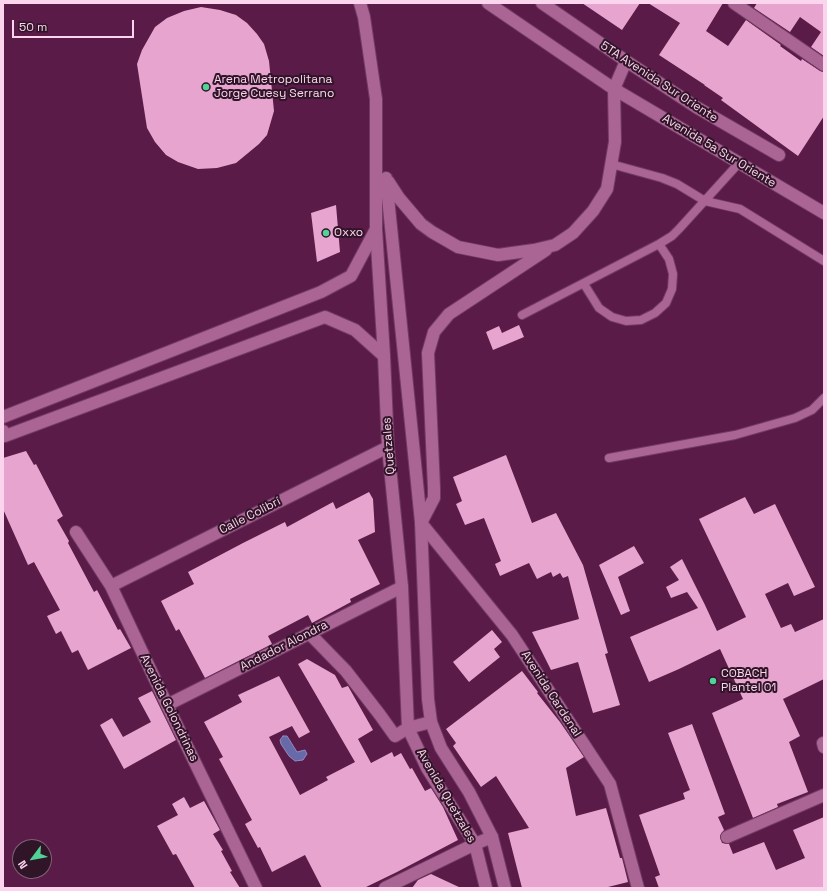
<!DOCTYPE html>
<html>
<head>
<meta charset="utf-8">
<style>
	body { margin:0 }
	#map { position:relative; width:827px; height:891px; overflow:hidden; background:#5a1b49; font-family:"Space Grotesk",sans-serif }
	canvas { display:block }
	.frame { position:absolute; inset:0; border:4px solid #fbd4ed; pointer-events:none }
	.north { position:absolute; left:12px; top:839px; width:40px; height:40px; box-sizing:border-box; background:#301427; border:1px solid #816176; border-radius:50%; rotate:238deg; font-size:11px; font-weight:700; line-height:16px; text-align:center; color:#fbd4ed }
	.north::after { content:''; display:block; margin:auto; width:14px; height:18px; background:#51d397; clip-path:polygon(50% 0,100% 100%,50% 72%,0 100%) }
	.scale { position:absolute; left:12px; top:20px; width:122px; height:18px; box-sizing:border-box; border:2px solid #fbd4ed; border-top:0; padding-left:5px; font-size:12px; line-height:14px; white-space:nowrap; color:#fbd4ed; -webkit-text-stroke:3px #301427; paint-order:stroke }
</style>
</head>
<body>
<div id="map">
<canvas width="827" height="891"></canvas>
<div class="frame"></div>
<div class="north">N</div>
<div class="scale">50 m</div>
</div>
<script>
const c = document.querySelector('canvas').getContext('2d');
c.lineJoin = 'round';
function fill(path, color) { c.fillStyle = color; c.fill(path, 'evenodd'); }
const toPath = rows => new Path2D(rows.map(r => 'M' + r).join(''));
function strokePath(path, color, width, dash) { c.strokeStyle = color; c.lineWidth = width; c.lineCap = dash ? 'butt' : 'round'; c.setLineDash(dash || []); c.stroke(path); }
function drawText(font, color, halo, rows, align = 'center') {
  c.font = font + ' "Space Grotesk",sans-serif'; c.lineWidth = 4; c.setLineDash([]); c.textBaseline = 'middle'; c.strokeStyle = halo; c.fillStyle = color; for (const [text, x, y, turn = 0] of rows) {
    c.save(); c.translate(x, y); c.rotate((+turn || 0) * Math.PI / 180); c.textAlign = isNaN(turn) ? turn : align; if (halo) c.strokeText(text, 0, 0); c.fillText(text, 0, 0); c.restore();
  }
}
const water = toPath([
	[283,736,287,736,297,752,305,750,307,754,303,760,295,761,289,756,281,744,280,740,283,736]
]);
const building = toPath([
	[582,3,640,3,622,30],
	[648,3,723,3,706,31,728,46,746,20,781,45,780,46,801,61,802,59,820,71,824,72,824,116,798,156,721,100,723,98,704,85,705,85,659,55,680,23],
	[757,3,824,3,824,56,811,47,821,32,800,17,790,32,754,8],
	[201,7,220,10,236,15,247,23,257,34,264,44,269,61,274,111,267,135,259,144,236,163,217,168,198,169,178,162,166,155,155,142,147,128,137,64,142,50,155,27,167,18,184,11],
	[336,205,340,252,317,262,311,213],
	[519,325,524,337,493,350,486,332,499,326,502,333],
	[26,451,34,465,36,464,63,516,57,520,69,541,68,543,94,592,97,590,118,630,120,629,131,648,88,670,78,650,72,653,61,631,56,634,47,616,60,610,34,562,28,565,3,509,3,458],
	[506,455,532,523,556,513,583,565,608,653,605,654,620,705,593,713,578,662,551,670,532,632,579,619,568,576,563,578,560,573,553,577,551,572,537,579,529,563,500,576,495,564,501,561,484,518,465,525,456,504,462,501,453,477],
	[369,492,373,499,375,532,358,540,380,584,350,599,351,602,312,623,308,615,268,636,272,644,205,678,179,629,176,631,161,601,194,584,188,572,243,543,285,522,287,527,333,502,336,509],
	[745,497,754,514,775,504,815,587,794,596,788,583,765,594,781,628,791,624,795,632,824,619,824,679,783,699,800,736,789,742,808,792,777,804,778,807,753,818,712,713,743,699,720,649,679,669,649,682,630,637,698,608,687,592,671,598,666,587,679,580,670,567,682,559,705,605,700,607,705,605,717,631,746,617,699,519],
	[634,546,644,563,618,577,630,611,621,615,599,565],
	[492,630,502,642,494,649,500,657,469,682,453,662],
	[307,659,335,675,342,688,348,686,373,730,358,739,371,763,392,752,394,757,401,753,410,769,412,768,425,791,431,788,443,807,458,840,397,872,364,888,322,888,305,855,272,872,260,847,258,848,245,824,252,820,219,759,223,757,204,722,242,702,238,695,279,676,310,732,299,738,292,726,269,737,300,795,328,780,326,777,355,762,298,664],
	[522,671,538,692,537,693,560,722,584,757,566,768,576,816,606,808,620,858,622,858,628,882,604,888,522,888,508,833,529,828,496,776,481,787,453,746,456,743,446,729],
	[152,691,176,740,124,769,100,725,112,718,123,737,151,722,138,698],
	[692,724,725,814,718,817,724,830,720,836,722,843,729,844,733,854,764,842,776,870,805,858,793,830,824,817,824,888,659,888,655,877,660,875,639,815,685,799,683,793,690,790,668,733],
	[184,797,190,808,204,801,220,830,213,834,223,850,221,851,232,871,230,872,240,888,195,888,176,854,173,855,157,826,178,815,172,804],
	[431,874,461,888,412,888,418,880]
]);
const service = toPath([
	[611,164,662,178,677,184,705,201,740,209,824,261],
	[584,284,599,308,612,317,626,321,641,320,655,313,666,303,672,289,673,274,669,259,659,244],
	[522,315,659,244,672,236,679,229,739,163],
	[609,458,735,435,795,418,812,410,824,398]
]);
const minor = toPath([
	[542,3,626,61,696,107,779,155],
	[734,3,824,65],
	[614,89,626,61],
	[3,417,321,292,351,276,376,229],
	[3,431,5,436,325,317,355,330,384,356],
	[421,523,512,635,610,784,638,888],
	[76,532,111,586,167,705,256,888],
	[111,586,388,447],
	[309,633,346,671,380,715,395,736,408,728,431,722],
	[167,705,402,587],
	[823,743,824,747],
	[727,837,824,795],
	[385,888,475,844,492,837]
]);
const tertiary = toPath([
	[614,89,824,213]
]);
const secondary = toPath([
	[360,3,364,17,376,99,376,229,384,356,388,447,402,587,408,728,427,768,475,844,486,888],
	[386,178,421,522,428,699,431,722,441,748,469,792,492,837,505,888],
	[388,181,399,198,421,224,432,232,458,247,498,255,534,250,555,245,573,233,593,211,607,189,615,142,614,89,488,3],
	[421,523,434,498,434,488,428,353,434,332,449,314,546,250]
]);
const markers = [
	[206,87,4,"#51d397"],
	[326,233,4,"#51d397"],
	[713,681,4,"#51d397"]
];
const poiNames = [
	["Arena Metropolitana",214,80],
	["Jorge Cuesy Serrano",214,94],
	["Oxxo",334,233],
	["COBACH",721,674],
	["Plantel 01",721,688]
];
const streetNames = [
	["5TA Avenida Sur Oriente",659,82,33],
	["Avenida 5a Sur Oriente",719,151,31],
	["Quetzales",389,446,-94],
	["Calle Colibrí",250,516,-27],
	["Andador Alondra",284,646,-27],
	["Avenida Cardenal",551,694,57],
	["Avenida Golondrinas",169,708,64],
	["Avenida Quetzales",446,796,60]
];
fill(water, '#676aa8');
strokePath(water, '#938abd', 1);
fill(building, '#e6a4cf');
strokePath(service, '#723b64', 10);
strokePath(minor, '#723b64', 14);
strokePath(tertiary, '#723b64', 14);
strokePath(secondary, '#723b64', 14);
strokePath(service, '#ab6595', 8);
strokePath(minor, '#ab6595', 12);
strokePath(tertiary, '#ab6595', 12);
strokePath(secondary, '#ab6595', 12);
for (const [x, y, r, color] of markers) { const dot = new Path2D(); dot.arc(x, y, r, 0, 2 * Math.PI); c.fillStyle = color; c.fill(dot); strokePath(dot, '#301427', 1.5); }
drawText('12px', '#fbd4ed', '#301427', poiNames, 'left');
drawText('12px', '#fbd4ed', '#301427', streetNames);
</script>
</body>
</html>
